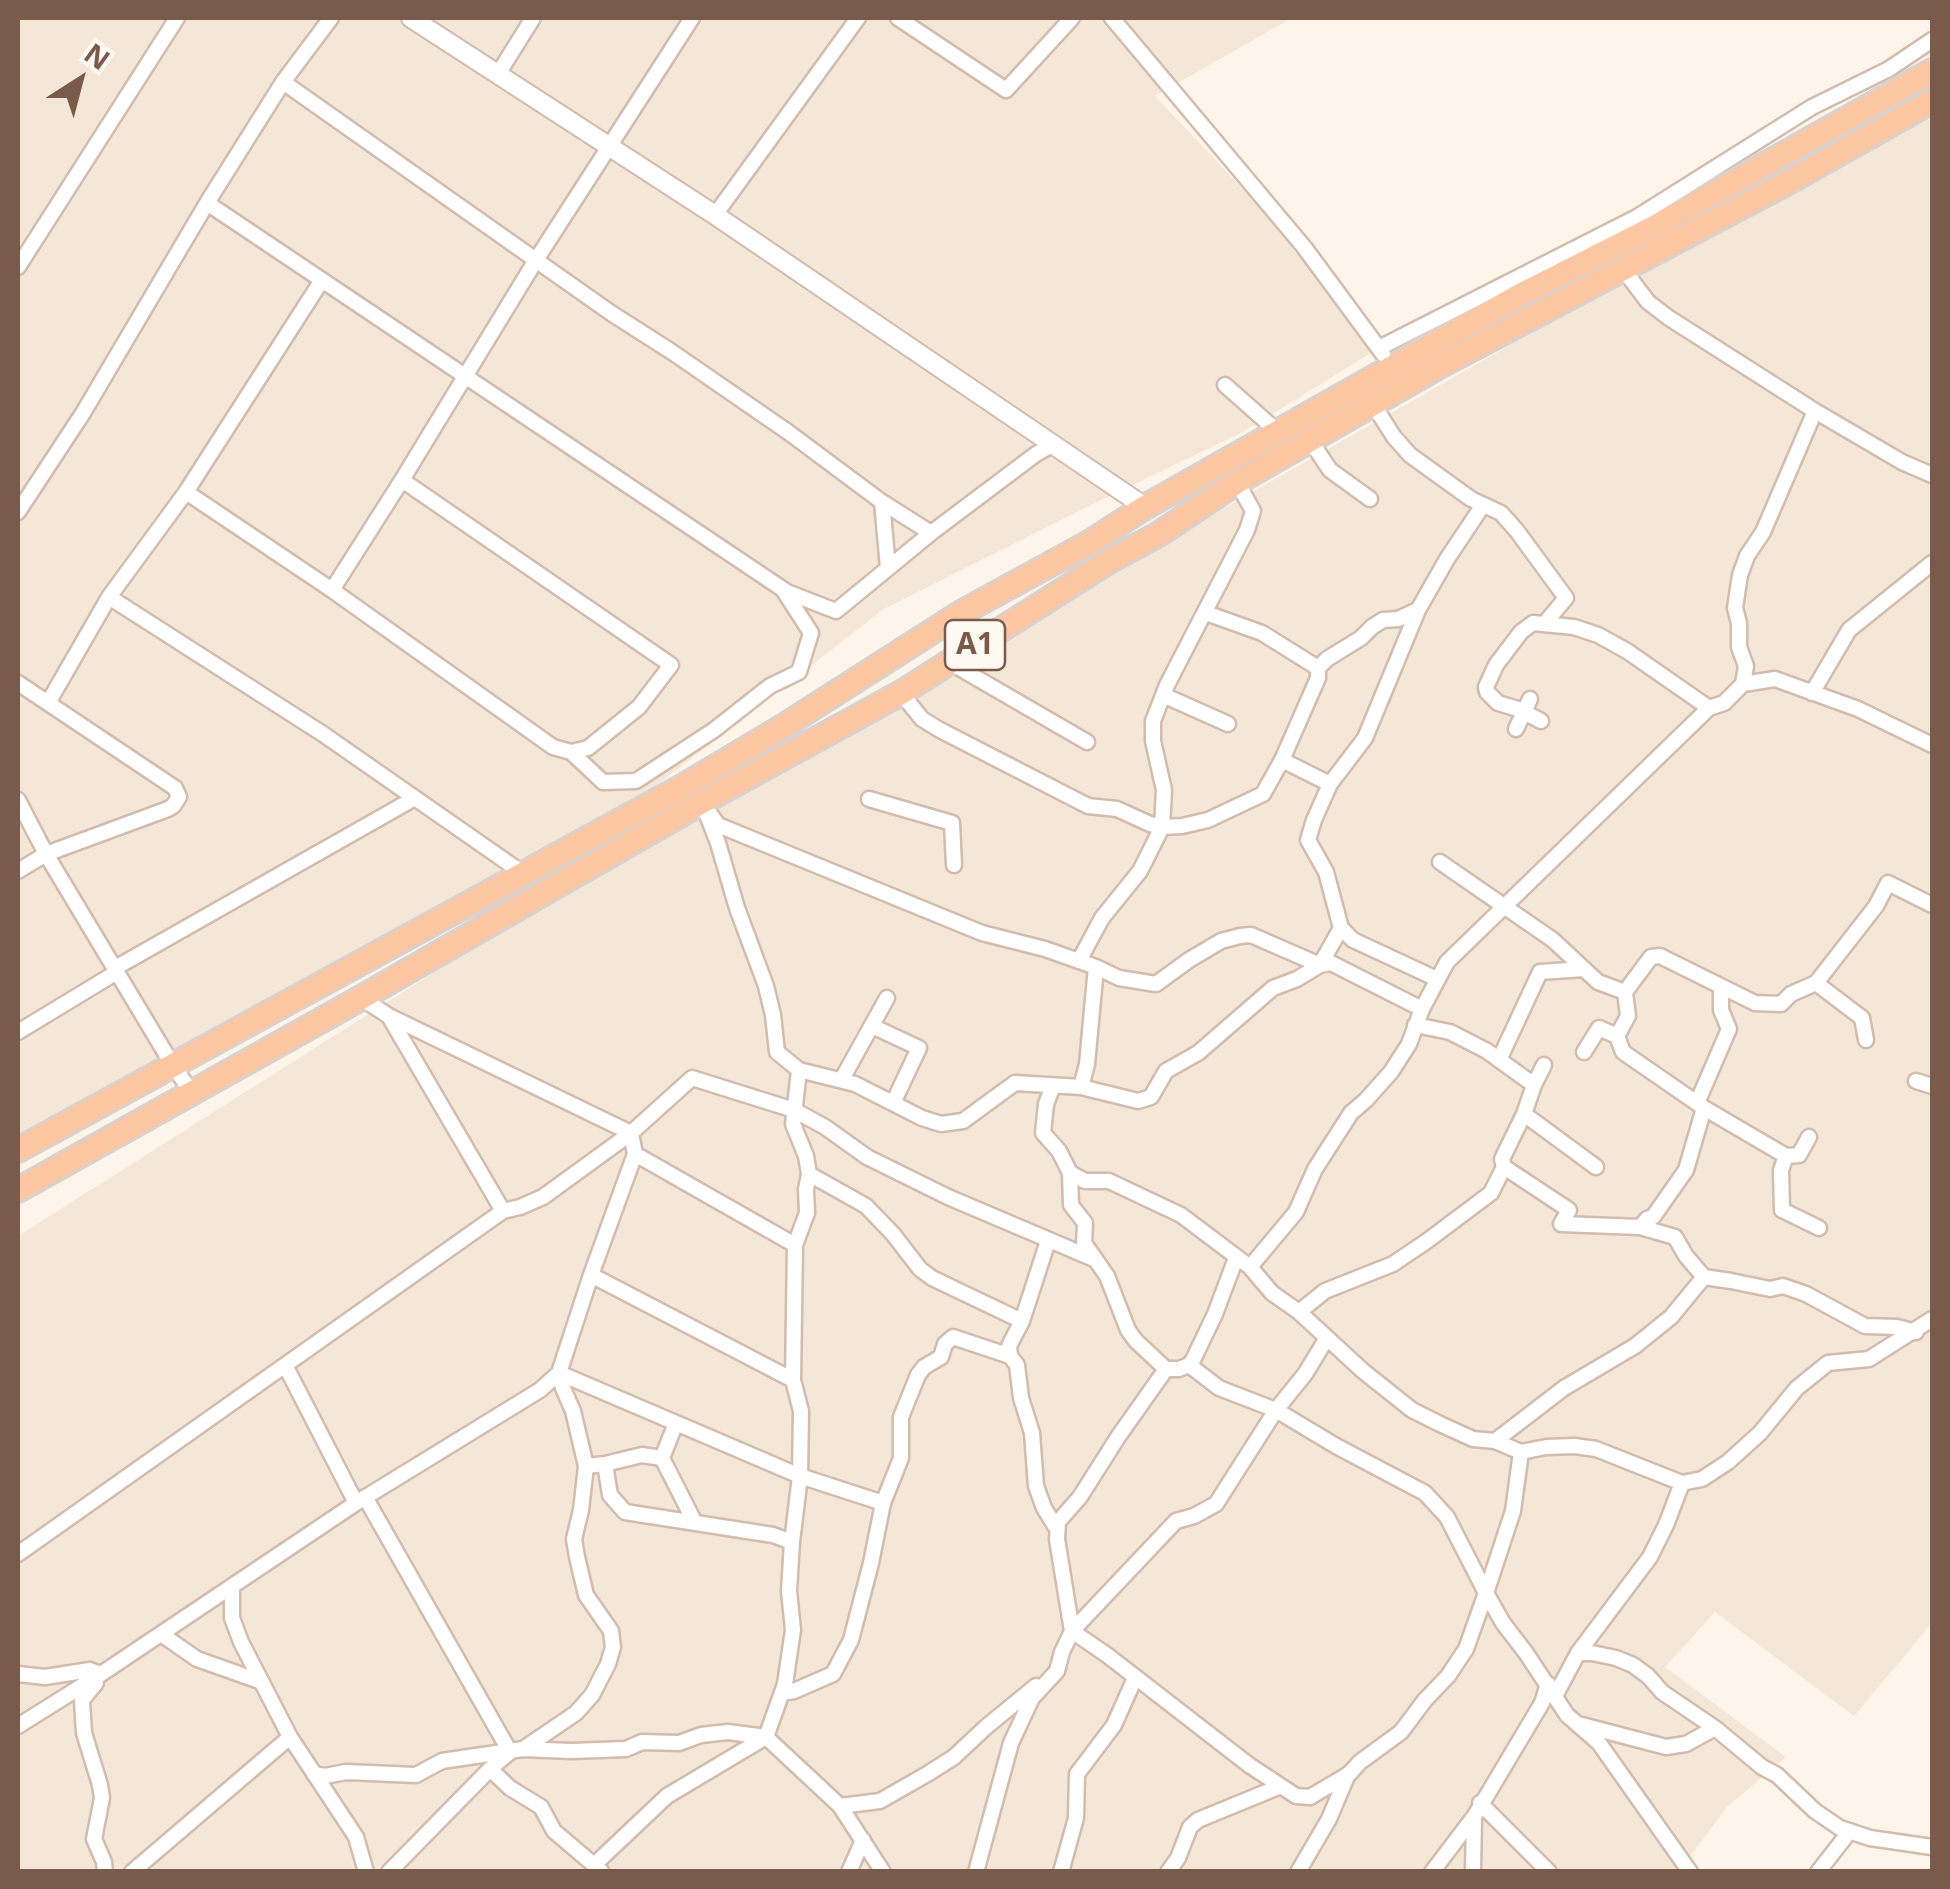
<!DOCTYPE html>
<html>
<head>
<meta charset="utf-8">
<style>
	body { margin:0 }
	#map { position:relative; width:1950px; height:1889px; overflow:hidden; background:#fdf5ea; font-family:"Noto Sans",sans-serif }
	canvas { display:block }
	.frame { position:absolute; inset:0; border:20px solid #7a5a4b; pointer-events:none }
	.north { position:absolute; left:30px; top:30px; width:100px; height:100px; -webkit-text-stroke:8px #fff9f2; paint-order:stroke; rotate:36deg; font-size:28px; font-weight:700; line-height:40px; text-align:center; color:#7a5a4b }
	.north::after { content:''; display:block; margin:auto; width:35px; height:45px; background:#7a5a4b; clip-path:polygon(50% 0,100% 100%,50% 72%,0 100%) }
</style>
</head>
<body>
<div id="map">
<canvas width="1950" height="1889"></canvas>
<div class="frame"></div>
<div class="north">N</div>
</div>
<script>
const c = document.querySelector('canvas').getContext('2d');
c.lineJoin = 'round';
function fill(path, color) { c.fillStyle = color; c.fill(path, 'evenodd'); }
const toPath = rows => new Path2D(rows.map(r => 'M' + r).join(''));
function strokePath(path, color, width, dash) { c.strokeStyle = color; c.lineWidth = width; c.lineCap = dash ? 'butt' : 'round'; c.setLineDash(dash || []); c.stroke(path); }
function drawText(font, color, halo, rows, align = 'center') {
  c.font = font + ' "Noto Sans",sans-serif'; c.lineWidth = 10; c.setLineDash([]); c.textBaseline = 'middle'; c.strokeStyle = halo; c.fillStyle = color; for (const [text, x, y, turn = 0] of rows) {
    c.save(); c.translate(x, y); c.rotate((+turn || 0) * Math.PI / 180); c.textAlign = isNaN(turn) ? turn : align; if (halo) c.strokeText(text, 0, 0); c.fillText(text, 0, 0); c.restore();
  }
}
const residential = toPath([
	[18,18,1292,18,1155,96,1272,220,1374,351,1243,432,1089,506,884,609,626,809,399,927,18,1143],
	[1932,118,1932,1623,1854,1716,1715,1612,1665,1667,1786,1757,1728,1806,1679,1871,18,1872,18,1236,648,837,1617,284]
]);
const minor = toPath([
	[898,18,1006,90,1072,18],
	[1112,18,1304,247,1383,354],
	[498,74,533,18],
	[283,82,611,313,672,352,788,432,882,502,931,533],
	[207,203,787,592,836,611,931,533,1036,454,1054,444],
	[715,215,858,18],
	[18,267,177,18],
	[1623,269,1648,302,1669,318,1815,411,1902,462,1932,475],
	[1379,348,1637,217,1812,107,1889,69,1932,40],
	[1225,385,1278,432],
	[1373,404,1394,437,1410,455,1471,499,1501,513,1517,531,1566,598,1545,623],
	[1310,440,1330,470,1370,499],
	[186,492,332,590,553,747,571,752,588,748,639,707,671,665,402,480],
	[882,502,888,568],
	[18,512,83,413,207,203,283,82,331,18],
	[332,590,402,480,536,260,692,18],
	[109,597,323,734,524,874],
	[1418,610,1365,738,1330,784,1314,820,1308,840,1326,872,1341,928,1353,940,1437,979],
	[1206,613,1262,633,1318,668],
	[949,662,1087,742],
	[18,683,175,788,179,797,173,806,168,809,46,854,18,871],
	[1743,684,1746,666,1739,647,1739,623,1735,608,1740,575,1747,556,1763,532,1815,411],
	[901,693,922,719,940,730,1088,806,1117,809,1150,824,1162,827,1182,826,1208,820,1263,794,1282,760,1318,678,1318,668,1327,659,1361,638,1372,627,1383,620,1398,619,1418,610,1447,559,1483,505],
	[1812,693,1849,630,1932,563],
	[1163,695,1228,724],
	[48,703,109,597,186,492,322,280],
	[1541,721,1518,709,1498,703,1487,692,1486,687,1496,665,1521,632,1533,623,1574,627,1598,635,1627,651,1709,708],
	[1516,729,1530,699],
	[571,752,603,782,636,781,714,730,770,686,799,672,811,633,784,591],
	[1282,760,1330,784],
	[869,799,952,823,954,865],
	[18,800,46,854,172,1064,192,1093],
	[702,802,718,843,737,908,766,986,773,1015,777,1052,799,1070,793,1124,806,1156,809,1174,806,1189,807,1213,795,1245,793,1380,801,1411,800,1476,792,1542,789,1591,793,1630,785,1684,766,1737,840,1806,883,1872],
	[711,815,718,825,982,933,1045,949,1096,967,1119,978,1156,984,1189,960,1221,941,1240,936,1251,935,1320,965,1331,963,1422,1009],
	[1440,862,1553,940,1598,982,1625,992],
	[1079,961,1102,918,1140,871,1162,827,1164,790,1153,741,1153,721,1167,685,1247,530,1253,511,1237,482],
	[115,968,415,798],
	[1816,983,1862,1018,1866,1040],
	[361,998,389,1016,631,1133],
	[390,1018,503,1211],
	[872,1026,919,1048,893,1103],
	[18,1032,117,972],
	[1584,1052,1599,1028,1617,1036],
	[1499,1060,1540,972,1584,969],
	[799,1070,855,1084,922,1118,941,1124,963,1121,1015,1083,1081,1087,1138,1101,1151,1097,1166,1071,1198,1053,1273,988,1297,979,1320,965,1341,928],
	[842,1079,887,998],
	[1916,1081,1932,1086],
	[1534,1085,1544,1065],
	[1053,1086,1046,1104,1043,1133,1059,1151,1070,1173,1071,1205,1085,1223,1084,1243,1107,1276,1128,1330,1136,1341,1166,1369,1179,1369,1189,1365,1193,1360,1215,1314,1236,1258],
	[1081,1087,1087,1064,1096,967],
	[1697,1103,1729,1029,1721,1010,1721,987],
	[1524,1114,1596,1167],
	[635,1154,795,1245],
	[1786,1156,1799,1155,1809,1137],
	[1504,1167,1569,1210,1561,1224,1640,1227,1675,1237,1686,1256,1704,1277],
	[1070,1173,1085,1181,1109,1181,1181,1215,1250,1267,1272,1293,1299,1312,1363,1371,1412,1410,1440,1424,1473,1439,1495,1441,1521,1452,1546,1447,1575,1446,1596,1449,1682,1483,1702,1479,1728,1462,1760,1433,1797,1388,1828,1363,1869,1359,1932,1319],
	[809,1174,866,1206,893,1234,920,1269,932,1278,1022,1321],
	[1640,1227,1647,1219,1653,1217,1686,1170,1704,1108],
	[1819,1228,1782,1210,1781,1170,1786,1156,1704,1108,1623,1052,1617,1036,1628,1016,1625,992,1651,957,1660,956,1755,1003,1781,1004,1791,994,1816,983,1876,906,1888,883,1932,905],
	[1048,1241,1022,1321,1009,1346,1010,1356,1017,1365,1021,1398,1032,1433,1036,1486,1044,1508,1057,1529],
	[1250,1267,1296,1212,1315,1169,1351,1113,1366,1100,1391,1072,1409,1044,1422,1009,1447,962,1709,708,1724,703,1743,684,1775,679,1858,709,1932,745],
	[591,1275,793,1380],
	[1299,1312,1325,1291,1393,1264,1427,1241,1491,1193,1504,1167,1502,1159,1524,1114,1534,1085,1487,1051,1450,1032,1415,1025],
	[285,1365,356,1503],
	[1189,1365,1219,1388,1276,1410,1336,1446,1425,1493,1447,1517,1486,1593,1466,1649,1448,1676,1425,1700,1401,1732,1360,1762,1349,1774,1310,1797,1296,1796,1249,1765,1107,1655,1072,1631,1176,1521,1194,1516,1216,1504,1276,1410,1305,1374,1327,1338],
	[559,1373,800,1476,883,1503],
	[1495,1441,1564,1388,1635,1346,1671,1317,1704,1277,1731,1281,1770,1289,1783,1286,1806,1294,1865,1326,1897,1327,1916,1332],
	[1521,1452,1513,1511,1486,1593,1503,1623,1526,1653,1567,1715,1599,1743,1690,1872],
	[662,1458,695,1523],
	[605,1464,642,1455,662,1458,676,1423],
	[586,1466,605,1464,610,1495,625,1512,773,1535,792,1542],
	[365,1497,510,1752],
	[18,1554,503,1211,520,1207,543,1197,631,1133,692,1078,794,1110,825,1127,867,1157,948,1197,1094,1259],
	[232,1586,232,1618,241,1642,290,1737,356,1837,366,1872],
	[161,1634,197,1659,262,1682],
	[1578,1653,1650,1557,1666,1525,1682,1483],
	[18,1674,45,1677,90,1670,101,1674],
	[96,1683,82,1700,84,1733,100,1785,102,1798,94,1839,104,1862,105,1872],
	[785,1684,788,1692,794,1691,833,1674,851,1640,871,1563,883,1503,901,1458,901,1417,918,1375,924,1367,941,1357,945,1344,953,1337,1010,1356],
	[1555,1696,1578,1653,1592,1653,1616,1658,1633,1665,1648,1676,1662,1692,1715,1728],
	[1582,1725,1666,1747,1686,1744,1715,1728,1762,1767,1777,1775,1815,1811,1840,1828,1870,1838,1932,1847],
	[18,1726,101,1674,356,1503,540,1390,559,1373],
	[523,1749,576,1713,592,1695,608,1664,613,1647,611,1631,586,1595,577,1557,574,1539,581,1510,586,1466,573,1411,563,1388,559,1373,591,1275,635,1154,631,1133],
	[510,1752,490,1769,510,1788,541,1807,554,1831,601,1871],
	[314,1774,325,1776,346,1772,416,1775,442,1761,523,1749,571,1751,626,1749,642,1742,679,1743,701,1735,728,1732,766,1737,667,1796,594,1865],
	[1480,1803,1549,1872],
	[840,1806,880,1801,929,1773,954,1757,986,1727,1036,1686],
	[132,1872,290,1737],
	[389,1872,490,1769],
	[849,1872,863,1840],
	[976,1872,1011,1743,1032,1698,1057,1671,1062,1652,1072,1631,1057,1539,1058,1522,1080,1497,1118,1437,1166,1369],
	[1061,1872,1076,1818,1077,1774,1114,1725,1135,1678],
	[1168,1872,1178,1858,1190,1827,1198,1820,1281,1786],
	[1298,1872,1329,1819,1348,1774],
	[1432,1872,1473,1818],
	[1473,1872,1474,1817,1542,1703,1548,1684],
	[1818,1872,1850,1831]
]);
const tertiary = toPath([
	[411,18,715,215,1145,507]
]);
const trunk = toPath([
	[18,1150,682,787,781,728,961,613,1089,543,1145,507,1518,296,1654,227,1932,71],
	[18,1190,361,998,702,802,901,693,1109,561,1159,534,1237,482,1441,365,1788,182,1932,101]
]);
const shields = [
	[975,645,60]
];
const shieldNames = [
	["A1",975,645]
];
fill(residential, '#f5e7d8');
strokePath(minor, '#d1bcae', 19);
strokePath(tertiary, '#d1bcae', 22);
strokePath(trunk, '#dad1cd', 28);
strokePath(minor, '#fff', 14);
strokePath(tertiary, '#fff', 18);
strokePath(trunk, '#fbc6a1', 22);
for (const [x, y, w] of shields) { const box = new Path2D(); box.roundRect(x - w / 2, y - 25, w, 50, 8); c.fillStyle = '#fff9f2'; c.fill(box); strokePath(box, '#7a5a4b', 2.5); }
drawText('bold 30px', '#7a5a4b', null, shieldNames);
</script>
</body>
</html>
